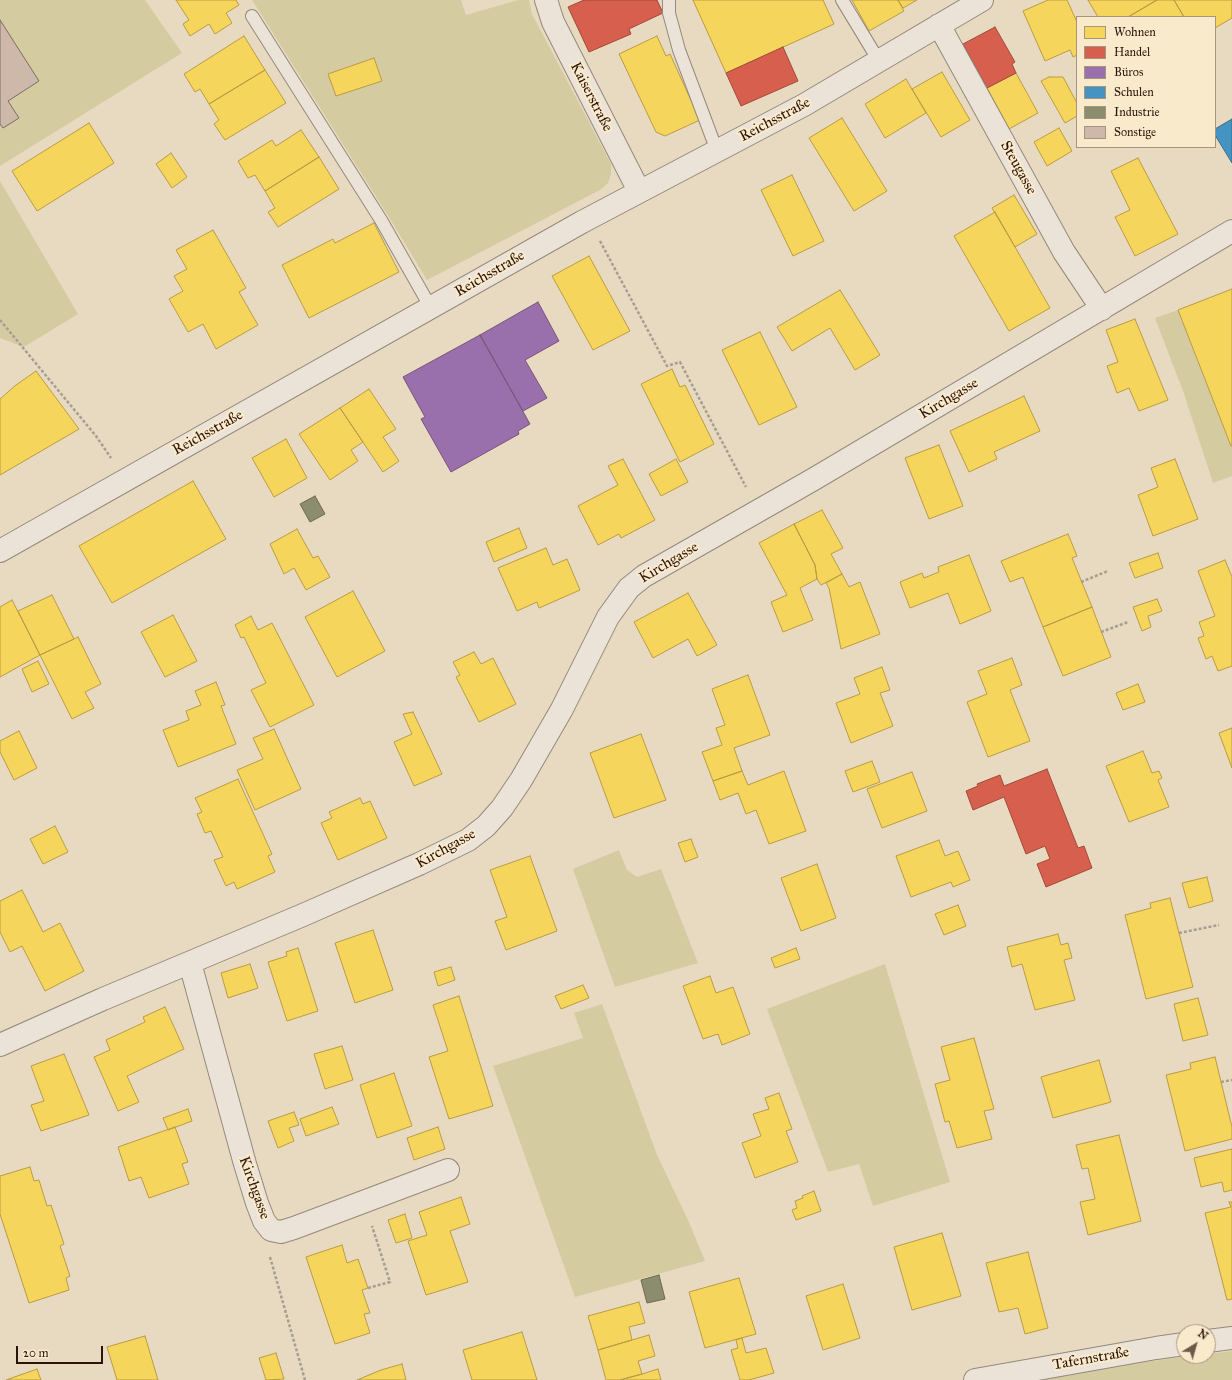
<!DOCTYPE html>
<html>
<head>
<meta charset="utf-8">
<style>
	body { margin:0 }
	#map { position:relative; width:1232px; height:1380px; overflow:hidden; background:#e8dac1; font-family:"IM FELL Great Primer",serif }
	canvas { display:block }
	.legend { position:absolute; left:1076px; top:16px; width:140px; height:132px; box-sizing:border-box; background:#faeacc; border:1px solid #a7947e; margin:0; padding:5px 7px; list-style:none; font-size:12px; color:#2a1308 }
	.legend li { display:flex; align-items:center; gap:8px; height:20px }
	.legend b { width:20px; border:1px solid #a7947e }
	.north { position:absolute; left:1176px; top:1324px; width:40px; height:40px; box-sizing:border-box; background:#faeacc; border:1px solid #a7947e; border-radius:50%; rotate:37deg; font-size:11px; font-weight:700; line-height:16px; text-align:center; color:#2a1308 }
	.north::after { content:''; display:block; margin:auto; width:14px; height:18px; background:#6c5949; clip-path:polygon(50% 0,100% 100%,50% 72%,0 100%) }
	.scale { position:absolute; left:16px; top:1346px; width:87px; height:18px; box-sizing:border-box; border:2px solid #2a1308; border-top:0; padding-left:5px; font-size:12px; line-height:14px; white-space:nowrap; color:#2a1308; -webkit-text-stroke:3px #faeacc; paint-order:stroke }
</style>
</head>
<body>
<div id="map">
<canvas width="1232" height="1380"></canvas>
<ul class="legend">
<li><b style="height:11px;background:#f6d55c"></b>Wohnen</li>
<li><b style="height:11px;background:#d6604d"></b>Handel</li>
<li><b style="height:11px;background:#9970ab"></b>Büros</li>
<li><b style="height:11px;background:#4393c3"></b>Schulen</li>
<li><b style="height:11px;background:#8c8c6e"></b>Industrie</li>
<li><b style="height:11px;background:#ceb8aa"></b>Sonstige</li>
</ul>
<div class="north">N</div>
<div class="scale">20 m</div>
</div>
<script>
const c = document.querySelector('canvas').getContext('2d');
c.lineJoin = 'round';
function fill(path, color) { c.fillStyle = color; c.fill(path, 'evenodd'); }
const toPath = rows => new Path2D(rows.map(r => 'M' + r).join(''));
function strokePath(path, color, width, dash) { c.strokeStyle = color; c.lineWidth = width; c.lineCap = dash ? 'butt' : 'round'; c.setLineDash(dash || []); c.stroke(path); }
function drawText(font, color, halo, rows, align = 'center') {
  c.font = font + ' "IM FELL Great Primer",serif'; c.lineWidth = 4; c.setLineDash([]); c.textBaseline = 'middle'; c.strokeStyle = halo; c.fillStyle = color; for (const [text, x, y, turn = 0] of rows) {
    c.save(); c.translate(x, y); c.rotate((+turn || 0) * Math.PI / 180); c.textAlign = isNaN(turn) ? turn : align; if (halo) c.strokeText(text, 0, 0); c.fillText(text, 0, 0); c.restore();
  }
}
const green = toPath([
	[0,0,145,0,182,53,0,166],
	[252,0,461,0,466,15,518,0,529,0,532,14,611,164,611,174,608,183,600,190,427,280,387,214],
	[0,181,78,314,24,347,0,338],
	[1178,310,1232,446,1232,476,1213,483,1183,391,1155,318],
	[619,850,627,870,637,877,661,869,698,963,615,987,573,869],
	[885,964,950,1182,873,1206,859,1164,828,1172,767,1009],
	[602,1004,657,1155,688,1220,705,1261,575,1297,493,1066,583,1038,574,1013],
	[1232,1351,1232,1380,1042,1380,1123,1365,1189,1356,1208,1356,1208,1354]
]);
const homes = toPath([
	[176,0,236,0,239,5,226,13,232,23,215,34,209,24,190,36,183,24,189,20,176,0],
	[693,0,823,0,834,24,726,73,693,0],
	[852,0,898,0,904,11,869,31,852,0],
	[898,0,917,0,903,8,898,0],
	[1048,0,1067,0,1077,22,1077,55,1073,57,1070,50,1045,61,1023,11,1048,0],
	[1088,0,1157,0,1128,17,1098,17,1088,0],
	[1157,0,1174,0,1184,17,1128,17,1157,0],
	[1174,0,1232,0,1232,18,1215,28,1215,17,1184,17,1174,0],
	[244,36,265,70,209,104,200,89,195,92,184,74,244,36],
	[657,36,666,56,670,54,700,120,665,136,656,132,619,54,657,36],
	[374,58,382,81,336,96,328,74,374,58],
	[265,70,286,103,225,140,214,124,219,120,209,104,265,70],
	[942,72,970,120,941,137,912,89,942,72],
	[1016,73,1038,113,1009,129,987,88,1016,73],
	[1049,77,1063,77,1077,103,1077,116,1065,123,1041,81,1049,77],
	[906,79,926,113,885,138,865,104,906,79],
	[842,118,887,191,854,211,809,138,842,118],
	[89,123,114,163,37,211,12,171,89,123],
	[1059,128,1072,151,1047,166,1034,142,1059,128],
	[301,130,319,157,265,191,255,175,248,178,238,161,272,140,276,146,301,130],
	[171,153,187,177,172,188,156,164,171,153],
	[319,157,339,189,278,227,268,212,275,208,265,191,319,157],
	[1138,158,1178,234,1135,256,1115,217,1130,210,1111,171,1138,158],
	[792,175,824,241,793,256,761,190,792,175],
	[1014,195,1037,234,1015,247,992,208,1014,195],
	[995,212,1050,308,1009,331,954,236,995,212],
	[374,223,399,272,309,318,282,265,333,239,335,243,374,223],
	[213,230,246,288,239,292,258,325,216,349,203,324,188,332,169,299,183,291,174,276,187,269,176,250,213,230],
	[589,256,630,331,593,350,552,276,589,256],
	[1232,289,1232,446,1231,446,1178,310,1232,289],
	[840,290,880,355,855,370,830,328,792,351,777,327,840,290],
	[1135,319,1168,400,1139,411,1129,388,1117,393,1107,366,1118,362,1106,330,1135,319],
	[760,332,797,407,759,425,722,350,760,332],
	[672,369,680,387,685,385,714,444,680,462,641,384,672,369],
	[36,371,79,429,0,475,0,399,16,385,36,371],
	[369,389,396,429,383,437,399,461,383,472,340,408,369,389],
	[1024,396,1040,431,994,452,997,459,969,472,950,431,1024,396],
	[340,408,363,442,351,450,358,461,330,480,299,434,340,408],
	[286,439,307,478,274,497,252,458,286,439],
	[939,445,963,506,929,519,905,458,939,445],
	[623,459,655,520,621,538,619,534,598,545,578,506,618,485,608,466,623,459],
	[676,459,688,482,661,496,649,474,676,459],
	[1175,459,1198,519,1153,536,1138,495,1158,487,1151,468,1175,459],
	[193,481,226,539,112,603,79,546,193,481],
	[822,510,843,548,831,554,842,574,821,585,817,579,815,565,794,524,822,510],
	[794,524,815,565,817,579,800,588,813,620,783,632,771,602,787,595,759,543,794,524],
	[519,528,527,548,494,562,486,542,519,528],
	[297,529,313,558,318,556,330,577,306,590,294,568,284,574,270,544,297,529],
	[1068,534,1077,556,1072,558,1092,607,1043,627,1023,577,1010,582,1001,561,1068,534],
	[546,548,553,565,567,559,580,590,539,608,537,602,517,611,498,568,546,548],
	[1158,553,1163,568,1135,578,1129,563,1158,553],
	[969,555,991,611,960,624,948,593,910,608,900,582,922,573,924,578,939,572,938,567,969,555],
	[1225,560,1232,577,1232,666,1218,671,1212,656,1206,659,1198,638,1204,636,1199,622,1215,616,1198,571,1225,560],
	[842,574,849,587,860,582,880,634,841,649,829,588,826,583,842,574],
	[353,591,385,651,337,677,305,617,353,591],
	[688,593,717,645,697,656,688,639,653,658,634,622,688,593],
	[52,595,74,639,40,655,18,611,52,595],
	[1157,599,1162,611,1148,616,1151,627,1142,631,1133,607,1157,599],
	[12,600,40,655,0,677,0,607,12,600],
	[1092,607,1111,657,1063,676,1043,627,1092,607],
	[173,615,197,661,165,677,141,632,173,615],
	[251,616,258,630,272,623,314,705,270,727,251,690,266,683,244,637,241,638,235,625,251,616],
	[78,637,101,684,85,692,94,708,72,719,40,655,78,637],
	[474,652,481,664,493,658,516,704,479,722,456,677,460,675,453,662,474,652],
	[1012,658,1022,685,1010,690,1030,741,988,757,967,702,987,694,978,671,1012,658],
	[38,661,49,684,32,692,22,669,38,661],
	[882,667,890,690,880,693,893,726,851,743,836,703,860,694,854,678,882,667],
	[748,675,770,735,734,748,742,771,713,781,702,752,722,745,716,728,725,725,712,689,748,675],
	[216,682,225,705,221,706,236,744,178,767,163,730,189,720,186,711,201,705,195,691,216,682],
	[1138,684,1145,702,1123,710,1116,693,1138,684],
	[413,712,442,774,414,786,394,742,412,734,403,714,413,712],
	[1232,728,1232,768,1219,733,1232,728],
	[274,729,301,789,255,810,237,770,263,759,253,738,274,729],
	[19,731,37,768,14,780,0,752,0,741,19,731],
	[641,734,666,800,614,818,590,753,641,734],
	[1143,751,1152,773,1159,771,1162,778,1158,780,1169,807,1129,822,1106,766,1143,751],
	[872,761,880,782,853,792,845,771,872,761],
	[742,771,748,785,784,771,806,831,769,844,756,810,746,814,738,793,720,800,713,781,742,771],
	[912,772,927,811,882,828,867,789,912,772],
	[238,779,272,854,268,856,275,872,237,889,234,882,226,886,214,860,223,857,211,831,205,833,197,814,202,812,195,798,238,779],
	[360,798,363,804,370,801,387,838,338,860,321,823,332,818,329,812,360,798],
	[55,826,68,852,43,864,30,839,55,826],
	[691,839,698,857,685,862,678,843,691,839],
	[939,840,945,856,958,851,970,880,953,887,951,882,911,897,896,856,939,840],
	[530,856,557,931,506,950,495,921,507,917,490,870,530,856],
	[817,864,836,918,801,931,781,878,817,864],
	[1207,877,1213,901,1189,908,1182,883,1207,877],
	[22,890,43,932,60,923,84,971,45,991,22,946,10,952,0,932,0,901,22,890],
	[1170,898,1193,987,1146,999,1125,915,1151,908,1150,903,1170,898],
	[958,905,966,926,944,935,935,914,958,905],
	[373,930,393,990,355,1003,335,943,373,930],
	[1058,934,1061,945,1068,943,1072,958,1064,960,1075,1000,1035,1010,1022,964,1012,967,1007,947,1058,934],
	[298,948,318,1011,287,1021,268,962,287,956,286,952,298,948],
	[796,948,800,959,775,968,771,958,796,948],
	[250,964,258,988,228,998,221,973,250,964],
	[451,967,455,980,438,986,434,972,451,967],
	[710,976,716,993,733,987,750,1034,722,1045,718,1034,703,1039,683,986,710,976],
	[583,985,589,998,561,1009,555,996,583,985],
	[459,996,493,1106,449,1119,429,1057,448,1051,433,1005,459,996],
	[1198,998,1208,1035,1183,1041,1174,1004,1198,998],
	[165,1007,184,1049,127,1076,139,1102,118,1111,94,1057,110,1050,106,1040,145,1022,143,1017,165,1007],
	[974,1038,994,1109,984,1111,992,1139,957,1148,949,1121,945,1122,935,1084,950,1080,941,1047,974,1038],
	[342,1046,353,1080,325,1089,314,1054,342,1046],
	[64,1054,89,1115,41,1131,31,1105,44,1101,31,1066,64,1054],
	[1215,1057,1232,1127,1232,1139,1185,1151,1166,1075,1191,1069,1190,1063,1215,1057],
	[1099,1060,1111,1102,1053,1118,1041,1077,1099,1060],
	[394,1073,412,1126,377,1138,360,1085,394,1073],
	[779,1093,792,1129,786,1131,798,1162,755,1178,742,1143,761,1136,753,1114,769,1109,765,1098,779,1093],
	[332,1107,339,1124,306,1136,300,1119,332,1107],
	[188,1109,192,1121,168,1130,163,1118,188,1109],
	[294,1112,299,1125,289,1128,294,1141,278,1148,268,1121,294,1112],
	[175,1127,188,1162,182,1164,189,1184,149,1198,141,1177,129,1181,118,1147,175,1127],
	[438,1127,445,1149,414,1160,407,1138,438,1127],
	[1119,1135,1141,1221,1088,1235,1080,1202,1095,1199,1088,1168,1082,1169,1076,1145,1119,1135],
	[1232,1149,1232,1190,1224,1192,1222,1182,1201,1187,1194,1158,1232,1149],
	[30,1167,34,1181,39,1180,47,1206,51,1205,64,1244,60,1246,70,1276,66,1278,69,1290,29,1303,0,1214,0,1176,30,1167],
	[814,1191,821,1211,796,1220,792,1210,797,1208,795,1201,803,1198,802,1196,814,1191],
	[461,1197,470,1224,450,1231,468,1282,426,1295,408,1241,427,1235,419,1212,461,1197],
	[1229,1202,1232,1202,1232,1299,1227,1300,1205,1213,1231,1207,1229,1202],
	[405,1214,412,1238,396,1243,388,1220,405,1214],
	[942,1233,961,1296,912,1310,894,1247,942,1233],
	[342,1245,347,1263,358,1259,368,1288,362,1290,370,1313,364,1314,370,1333,335,1344,306,1257,342,1245],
	[1028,1252,1048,1328,1025,1334,1018,1308,999,1312,986,1263,1028,1252],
	[739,1278,756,1334,705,1348,689,1292,739,1278],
	[843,1284,860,1338,823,1350,806,1296,843,1284],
	[639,1302,645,1323,629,1327,632,1340,598,1350,588,1316,639,1302],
	[522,1332,537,1380,472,1380,463,1350,522,1332],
	[649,1335,655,1356,638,1361,642,1374,620,1380,606,1380,598,1350,649,1335],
	[145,1336,158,1380,117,1380,107,1347,145,1336],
	[742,1338,746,1353,766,1348,774,1373,749,1380,740,1380,731,1350,738,1348,736,1340,742,1338],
	[276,1353,284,1379,266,1380,259,1358,276,1353],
	[402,1364,406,1380,357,1380,381,1370,402,1364],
	[37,1369,41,1380,6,1380,37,1369],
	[658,1369,661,1380,620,1380,642,1374,658,1369]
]);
const shops = toPath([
	[584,0,657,0,663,13,629,29,631,34,589,52,568,7,584,0],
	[995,27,1015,62,1012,64,1016,73,987,88,963,44,995,27],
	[783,47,798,81,741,106,726,73,783,47],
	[1047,769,1078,848,1084,846,1092,868,1046,887,1037,864,1050,859,1045,846,1026,854,1004,797,973,810,966,791,978,786,977,784,1000,775,1004,786,1047,769]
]);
const offices = toPath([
	[538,302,559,341,525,360,547,398,523,411,480,335,538,302],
	[480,335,530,424,518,431,519,434,451,472,421,419,425,417,403,377,480,335]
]);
const schools = toPath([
	[1232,119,1232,163,1215,135,1215,129,1232,119]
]);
const industry = toPath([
	[315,496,325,514,310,522,300,504,315,496],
	[659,1275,665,1299,647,1303,641,1280,659,1275]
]);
const building = toPath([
	[0,20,39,81,8,101,19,118,3,128,0,124,0,20]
]);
const path = toPath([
	[600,241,667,366,680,362,746,487],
	[0,320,96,436,111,458],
	[1081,582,1108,571],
	[1101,632,1128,622],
	[1179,933,1219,925],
	[1221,1082,1232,1080],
	[270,1257,305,1380],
	[368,1288,390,1282,372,1226]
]);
const service = toPath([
	[669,0,669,13,679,50,717,151],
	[842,0,879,61],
	[252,16,381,220,431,308]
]);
const minor = toPath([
	[546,0,553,22,639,191],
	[939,25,1064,252,1102,309],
	[0,551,582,222,804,105,982,0],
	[190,963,245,1164,257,1203,264,1221,271,1230,281,1232,294,1228,448,1170],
	[0,1045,103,999,303,915,419,864,468,840,486,826,502,808,521,780,562,709,608,617,629,588,644,576,814,479,1232,231],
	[1208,1341,1232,1338],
	[975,1380,1156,1348,1184,1344]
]);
const streetNames = [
	["Kaiserstraße",591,97,63],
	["Reichsstraße",775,120,-28],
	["Steugasse",1018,168,61],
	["Reichsstraße",490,274,-30],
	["Kirchgasse",949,399,-31],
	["Reichsstraße",208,433,-29],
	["Kirchgasse",669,563,-31],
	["Kirchgasse",446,849,-29],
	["Kirchgasse",254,1188,70],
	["Tafernstraße",1091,1359,-10]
];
fill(green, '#d5cba1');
fill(homes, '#f6d55c');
strokePath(homes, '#b99b43', 1);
fill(shops, '#d6604d');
strokePath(shops, '#a24938', 1);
fill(offices, '#9970ab');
strokePath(offices, '#78547a', 1);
fill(schools, '#4393c3');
strokePath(schools, '#3c6d8b', 1);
fill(industry, '#8c8c6e');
strokePath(industry, '#6f684f', 1);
fill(building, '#ceb8aa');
strokePath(building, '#796f61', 1);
strokePath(service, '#94897a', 14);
strokePath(minor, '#94897a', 24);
strokePath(path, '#a69e93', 2.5, [3, 2]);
strokePath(service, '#ebe3d7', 12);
strokePath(minor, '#ebe3d7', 22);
drawText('15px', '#2a1308', '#faeacc', streetNames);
</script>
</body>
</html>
